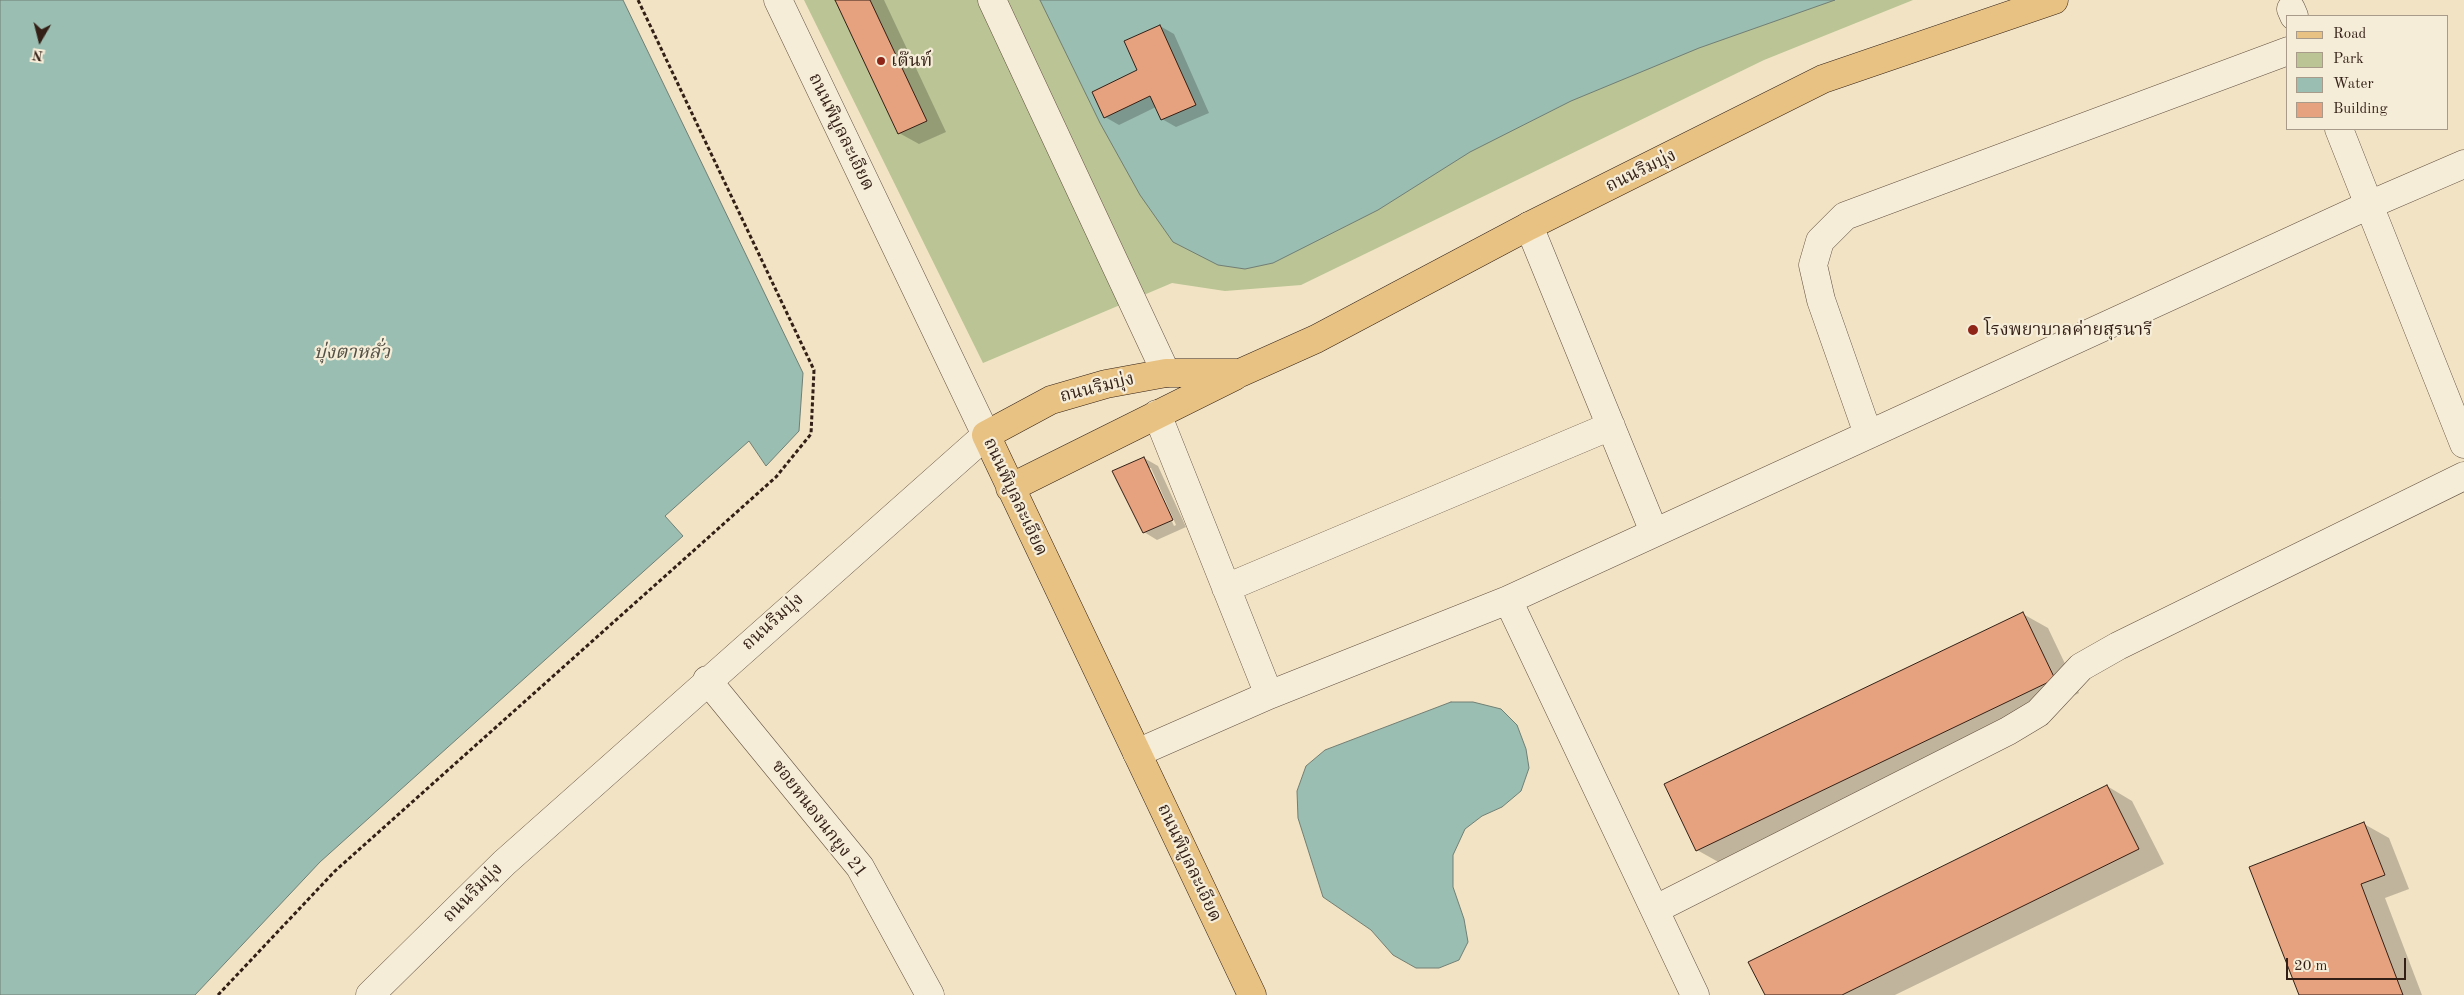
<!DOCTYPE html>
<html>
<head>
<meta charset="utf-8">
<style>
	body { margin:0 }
	#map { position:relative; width:2464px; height:995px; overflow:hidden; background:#f1e3c3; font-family:"Old Standard TT",serif }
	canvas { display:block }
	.legend { position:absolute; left:2286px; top:15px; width:162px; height:115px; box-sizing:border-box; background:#f6edd8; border:1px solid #a89b8a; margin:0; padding:6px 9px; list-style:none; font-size:15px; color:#331f16 }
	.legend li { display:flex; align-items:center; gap:10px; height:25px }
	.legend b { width:25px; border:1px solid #a89b8a }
	.north { position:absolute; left:15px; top:15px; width:50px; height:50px; -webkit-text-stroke:4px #f6edd8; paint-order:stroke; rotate:188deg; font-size:14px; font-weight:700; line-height:20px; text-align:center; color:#331f16 }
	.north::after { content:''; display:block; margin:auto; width:18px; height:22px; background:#331f16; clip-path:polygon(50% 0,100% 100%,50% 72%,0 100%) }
	.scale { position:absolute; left:2286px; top:958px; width:120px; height:22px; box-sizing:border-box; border:2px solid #331f16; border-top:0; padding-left:6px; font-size:15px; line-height:18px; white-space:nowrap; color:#331f16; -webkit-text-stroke:4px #f6edd8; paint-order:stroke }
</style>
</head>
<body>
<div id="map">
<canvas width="2464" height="995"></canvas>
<ul class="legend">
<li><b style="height:6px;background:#e8c282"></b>Road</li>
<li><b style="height:14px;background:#bac494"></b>Park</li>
<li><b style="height:14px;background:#9bbeb2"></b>Water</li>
<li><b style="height:14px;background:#e6a27f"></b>Building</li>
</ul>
<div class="north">N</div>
<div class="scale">20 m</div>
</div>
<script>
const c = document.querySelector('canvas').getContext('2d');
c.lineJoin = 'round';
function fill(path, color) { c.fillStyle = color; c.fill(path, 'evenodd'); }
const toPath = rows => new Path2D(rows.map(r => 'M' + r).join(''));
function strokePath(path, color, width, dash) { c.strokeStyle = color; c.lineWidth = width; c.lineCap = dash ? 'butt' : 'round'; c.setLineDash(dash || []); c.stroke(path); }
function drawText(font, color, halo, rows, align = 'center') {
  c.font = font + ' "Old Standard TT","Noto Serif Thai",serif'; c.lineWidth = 4.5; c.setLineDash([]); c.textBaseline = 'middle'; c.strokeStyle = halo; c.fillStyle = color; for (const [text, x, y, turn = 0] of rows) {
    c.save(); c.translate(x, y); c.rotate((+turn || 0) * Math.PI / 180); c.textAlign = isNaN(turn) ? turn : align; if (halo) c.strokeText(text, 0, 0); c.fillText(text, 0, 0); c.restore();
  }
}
const green = toPath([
	[804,0,1913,0,1764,60,1301,285,1225,291,1172,283,983,363]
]);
const water = toPath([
	[0,0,623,0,803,373,799,431,766,466,749,441,665,516,683,536,320,862,195,995,0,995,0,0],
	[1040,0,1835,0,1699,48,1571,101,1470,152,1378,210,1273,263,1245,269,1218,265,1173,242,1140,195,1100,123,1040,0],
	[1451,702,1473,702,1501,709,1517,725,1526,749,1529,768,1521,791,1502,807,1482,816,1465,829,1453,855,1453,887,1464,919,1468,942,1459,960,1439,968,1416,968,1393,955,1371,930,1323,897,1298,818,1297,791,1306,766,1325,750,1451,702]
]);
const shadow = toPath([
	[836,0,884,0,946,132,919,144,899,133],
	[1160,26,1174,34,1209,113,1176,127,1162,119,1156,107,1119,125,1105,117,1139,70],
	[1144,458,1158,466,1186,527,1157,540,1144,532],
	[1148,468,1151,468,1176,525,1174,526],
	[2023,614,2048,628,2079,693,1722,864,1697,850],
	[2107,786,2132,801,2164,864,1895,995,1766,995],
	[2364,824,2389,838,2409,889,2385,898,2422,995,2300,995]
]);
const building = toPath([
	[835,0,870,0,927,121,898,134,835,0],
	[1160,25,1196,105,1161,120,1150,96,1104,118,1092,92,1137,70,1124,41,1160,25],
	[1144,457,1173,520,1143,533,1112,471,1144,457],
	[2023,612,2055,679,1696,851,1664,784,2023,612],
	[2107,785,2139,849,1842,995,1765,995,1748,962,2107,785],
	[2364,822,2385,875,2361,884,2403,995,2299,995,2249,867,2364,822]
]);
const path = toPath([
	[218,995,335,871,776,477,811,434,814,370,638,0]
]);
const minor = toPath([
	[992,0,1166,373],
	[2291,9,2294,16],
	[2339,129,2369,205,2464,164],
	[1529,226,1654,532],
	[1157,414,1269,695],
	[1868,434,1821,300,1813,265,1820,241,1845,216,2288,51],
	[1226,588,1611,426],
	[707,680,860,867,930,995],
	[1137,753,1269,695,1508,600],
	[1656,909,2008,731,2038,713,2081,667,2118,646,2464,476],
	[370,995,504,863,986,435,778,0],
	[1695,995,1508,600,2369,205,2464,444]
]);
const major = toPath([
	[1010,488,1235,376],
	[1252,995,986,435,1051,400,1106,384,1166,373,1240,373,1316,339,1529,226,1823,79,2054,0]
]);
const markers = [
	[881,61,5,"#8f2418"],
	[1973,330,6,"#8f2418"]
];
const poiNames = [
	["เต๊นท์",891,61],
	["โรงพยาบาลค่ายสุรนารี",1984,330]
];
const streetNames = [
	["ถนนพิบูลละเอียด",841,132,64],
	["ถนนริมบุ่ง",1641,171,-26],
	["ถนนริมบุ่ง",1097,388,-14],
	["ถนนพิบูลละเอียด",1015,497,65],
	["ถนนริมบุ่ง",773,622,-42],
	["ซอยหนองนกยูง 21",819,819,52],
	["ถนนพิบูลละเอียด",1189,863,65],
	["ถนนริมบุ่ง",473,893,-45]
];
const waterNames = [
	["บุ่งตาหลั่ว",352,353]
];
fill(green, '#bac494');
fill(water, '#9bbeb2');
strokePath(water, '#717e74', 1);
fill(shadow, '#0003');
fill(building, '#e6a27f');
strokePath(building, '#331f16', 1);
strokePath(minor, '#625041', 29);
strokePath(major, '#331f16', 29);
strokePath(path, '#331f16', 3, [4, 2.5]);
strokePath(minor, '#f6edd8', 28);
strokePath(major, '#e8c282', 28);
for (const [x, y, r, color] of markers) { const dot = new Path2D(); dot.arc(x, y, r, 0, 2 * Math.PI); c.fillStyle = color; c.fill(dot); strokePath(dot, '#f6edd8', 2); }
drawText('18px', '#331f16', '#f6edd8', poiNames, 'left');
drawText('18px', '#331f16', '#f6edd8', streetNames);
drawText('italic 19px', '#524f45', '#f6edd8', waterNames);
</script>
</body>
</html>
